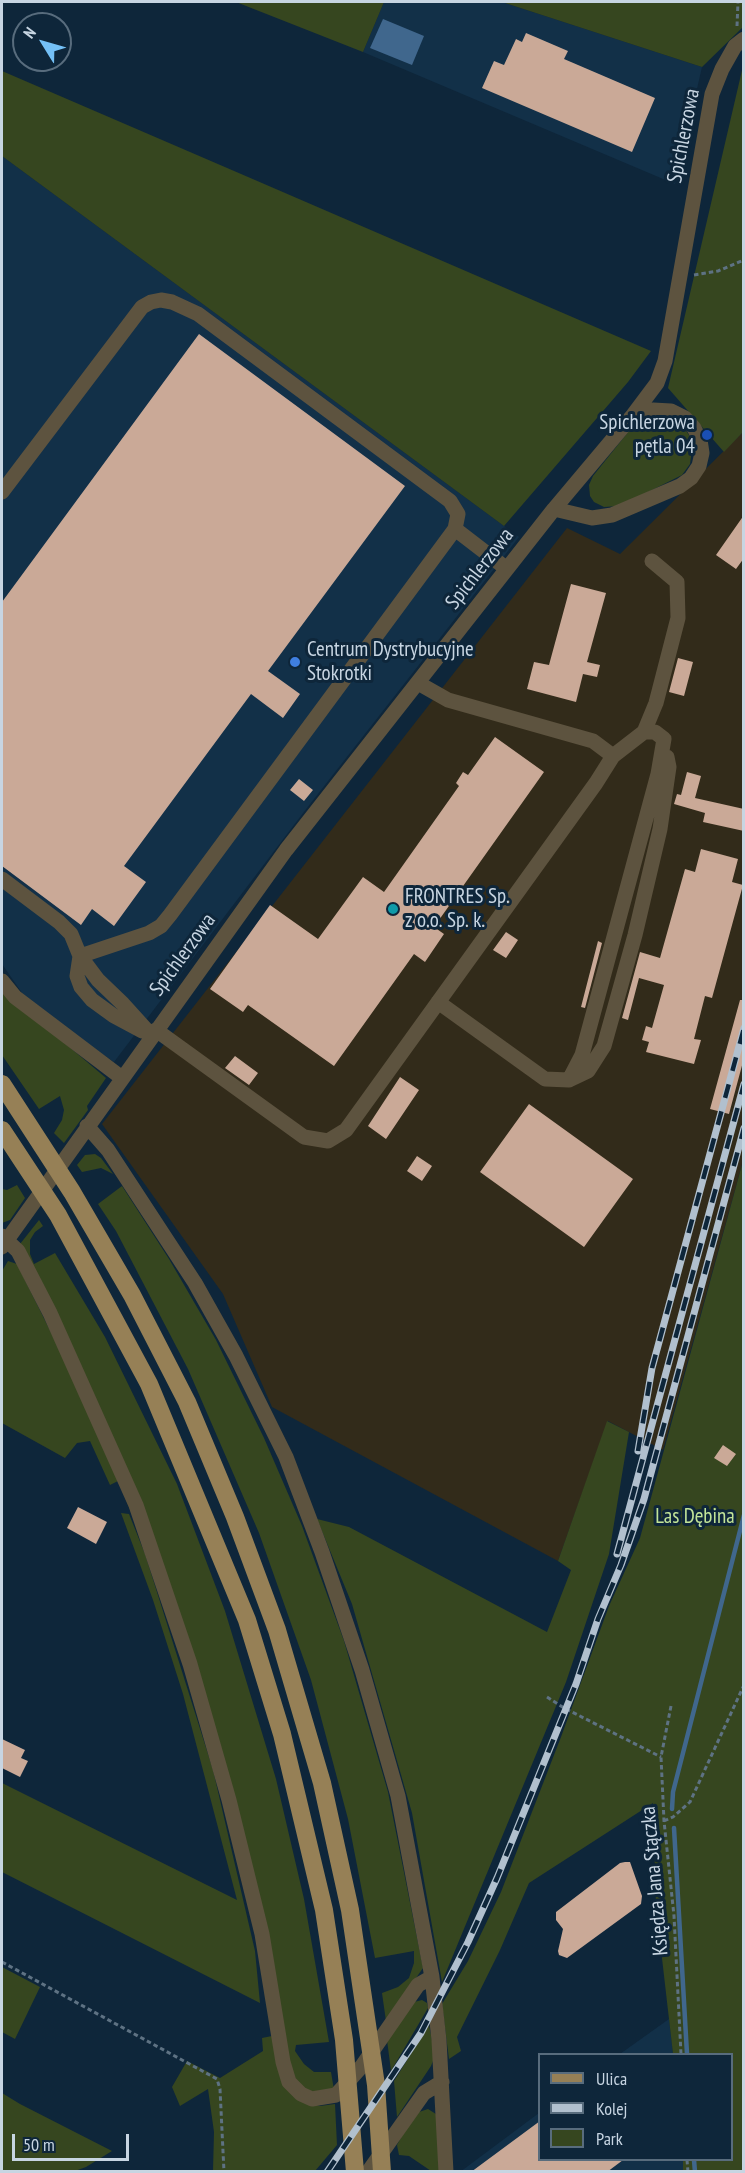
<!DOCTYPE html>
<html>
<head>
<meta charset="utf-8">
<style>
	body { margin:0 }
	#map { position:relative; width:745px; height:2173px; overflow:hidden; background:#0e263a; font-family:"PT Sans Narrow",sans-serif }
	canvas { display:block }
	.frame { position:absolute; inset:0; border:3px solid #c7d5e2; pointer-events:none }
	.legend { position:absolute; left:538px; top:2053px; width:195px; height:108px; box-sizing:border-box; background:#0e263a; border:2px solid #586c7d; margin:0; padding:8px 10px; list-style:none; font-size:18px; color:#c7d5e2 }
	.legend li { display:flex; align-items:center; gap:12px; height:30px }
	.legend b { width:30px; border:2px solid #586c7d }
	.north { position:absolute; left:12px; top:12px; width:60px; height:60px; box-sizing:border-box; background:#0e263a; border:2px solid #586c7d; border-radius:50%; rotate:307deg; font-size:16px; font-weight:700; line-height:24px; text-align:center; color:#c7d5e2 }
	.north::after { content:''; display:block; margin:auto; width:21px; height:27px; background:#74c0f6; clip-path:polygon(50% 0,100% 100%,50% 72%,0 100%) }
	.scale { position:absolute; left:12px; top:2134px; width:117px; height:27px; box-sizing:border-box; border:3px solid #c7d5e2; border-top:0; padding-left:8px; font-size:18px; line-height:21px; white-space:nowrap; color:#c7d5e2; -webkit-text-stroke:4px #0e263a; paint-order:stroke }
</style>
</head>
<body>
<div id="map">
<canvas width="745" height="2173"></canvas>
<div class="frame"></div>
<ul class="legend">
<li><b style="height:8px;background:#968056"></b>Ulica</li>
<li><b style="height:8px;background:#b1c0ce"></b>Kolej</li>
<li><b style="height:16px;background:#36461f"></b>Park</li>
</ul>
<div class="north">N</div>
<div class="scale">50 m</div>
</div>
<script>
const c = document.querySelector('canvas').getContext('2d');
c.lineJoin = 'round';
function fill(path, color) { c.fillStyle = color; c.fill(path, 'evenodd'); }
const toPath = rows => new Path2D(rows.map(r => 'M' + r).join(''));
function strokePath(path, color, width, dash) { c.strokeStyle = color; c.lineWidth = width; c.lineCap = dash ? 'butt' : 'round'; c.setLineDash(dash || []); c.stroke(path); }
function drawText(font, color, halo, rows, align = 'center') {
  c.font = font + ' "PT Sans Narrow",sans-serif'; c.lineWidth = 6; c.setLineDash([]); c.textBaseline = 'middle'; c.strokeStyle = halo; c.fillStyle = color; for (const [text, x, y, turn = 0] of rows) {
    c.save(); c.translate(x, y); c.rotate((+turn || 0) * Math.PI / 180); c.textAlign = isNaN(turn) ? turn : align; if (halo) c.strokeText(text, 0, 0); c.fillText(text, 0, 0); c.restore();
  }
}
const built = toPath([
	[384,2,502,2,702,67,675,184,363,52],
	[2,156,519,537,303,813,114,1062,47,1017,29,1003,2,964],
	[669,2019,673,2054,620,2054],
	[539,2113,540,2160,683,2160,683,2171,460,2172]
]);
const industrial = toPath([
	[743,432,743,1161,663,1450,608,1421,558,1561,272,1407,223,1294,102,1124,567,528,620,554]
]);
const green = toPath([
	[236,2,384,2,363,52],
	[502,2,743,2,743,27,702,67],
	[743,66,743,432,724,452,668,388],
	[2,71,255,180,651,351,628,382,504,526,2,156],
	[658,417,665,417,674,421,687,432,693,442,690,464,682,475,620,506,604,507,594,502,590,496,589,485,593,476,633,426],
	[2,990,106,1078,87,1106,88,1110,64,1143,54,1133,62,1120,64,1110,60,1096,39,1109,2,1055],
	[95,1154,101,1158,113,1174,101,1168,82,1172,77,1165,85,1155],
	[743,1161,743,2171,683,2171,683,2160,732,2160,732,2054,673,2054,656,1906,653,1803,529,1883,500,1950,457,2037,461,2051,449,2059,442,2004,468,1961,501,1892,561,1737,609,1606,640,1538],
	[17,1185,25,1198,10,1220,2,1223,2,1189,7,1190],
	[122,1186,169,1259,216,1340,264,1438,302,1526,344,1641,388,1792,423,1968,386,2021,382,1993,398,1987,409,1978,414,1963,414,1951,375,1958,348,1819,311,1680,259,1533,188,1369,116,1231,98,1204],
	[39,1220,43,1226,35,1232,30,1240,30,1254,34,1264,55,1253,105,1337,177,1484,225,1611,276,1779,304,1899,329,2042,296,2045,295,2051,304,2064,314,2072,331,2072,334,2090,309,2093,297,2085,290,2069,189,1652,20,1244],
	[8,1261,17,1264,77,1385,118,1481,110,1485,90,1441,77,1443,65,1458,2,1423,2,1271],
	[607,1421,629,1432,609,1554,566,1682,442,1982,412,1813,352,1604,317,1519,349,1527,547,1632,571,1570,558,1561],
	[121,1513,129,1514,145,1554,213,1770,255,1951,260,2003,2,1872,2,1783,237,1900,183,1694,153,1600],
	[2,1967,40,1987,15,2039,2,2032],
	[422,2000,427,2003,428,2008,391,2071,387,2040,410,2003],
	[429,2025,435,2056,431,2066,397,2117,394,2081],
	[272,2036,306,2103,320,2106,335,2104,337,2145,315,2171,213,2171,214,2132,208,2089,180,2106,172,2087,187,2061,220,2078,263,2051,262,2038],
	[2,2093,20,2104,112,2151,86,2167,75,2171,2,2171],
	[428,2109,439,2116,442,2171,431,2171,409,2156,399,2155,397,2145,404,2132,419,2112]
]);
const water = toPath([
	[383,19,424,36,412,65,370,48]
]);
const stream = toPath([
	[672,1809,673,1792,744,1515],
	[674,1828,687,2054],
	[694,2160,695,2172]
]);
const building = toPath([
	[526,33,568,51,564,59,655,98,632,152,482,88,494,61,504,65,516,39,522,42],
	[199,334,405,486,268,671,300,694,283,718,251,694,124,866,146,882,114,926,92,909,81,925,2,866,2,602],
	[744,515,744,558,736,569,716,555],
	[571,584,606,593,587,662,600,665,597,677,583,674,576,702,527,689,534,662,549,665],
	[678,658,693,662,684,696,669,692],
	[495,737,544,772,434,927,444,934,425,962,414,954,334,1066,248,1005,243,1012,210,989,270,905,318,939,363,877,384,892,459,786,456,783,463,772,468,775],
	[687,772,701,776,695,798,744,809,744,831,703,822,705,813,674,804,677,794,681,795],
	[299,779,313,790,304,801,290,790],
	[701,849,738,859,732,882,743,885,712,998,705,996,694,1039,701,1040,694,1064,646,1052,649,1042,642,1040,646,1026,652,1028,664,985,639,978,628,1020,622,1018,640,952,660,958,685,869,695,872],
	[506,932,518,940,506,958,493,950],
	[598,941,602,943,585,1008,581,1007],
	[740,1000,744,1000,744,1058,729,1114,710,1109],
	[235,1056,258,1073,249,1085,225,1068],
	[400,1077,419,1090,386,1139,368,1126],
	[529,1104,633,1179,584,1247,480,1172],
	[417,1156,432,1166,422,1181,407,1171],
	[723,1445,736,1454,727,1466,714,1458],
	[78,1507,107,1522,96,1544,67,1528],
	[2,1739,25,1750,21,1758,28,1761,20,1777,2,1768],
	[625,1862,630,1862,642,1896,641,1904,567,1958,559,1955,558,1951,563,1929,556,1920,556,1912,620,1863],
	[540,2121,540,2160,623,2160,607,2172,471,2172]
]);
const path = toPath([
	[737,26,738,2],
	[694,275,718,271,744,260],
	[547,1697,564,1708,661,1757],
	[671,1706,661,1757,664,1821,674,1916,681,2054],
	[664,1821,673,1817,690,1802,744,1685],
	[2,1962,217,2079,220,2089,224,2172],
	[687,2160,688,2172]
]);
const minor = toPath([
	[2,492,142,307,151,302,161,300,172,302,198,314,450,501,458,514,455,529],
	[554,509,592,518,612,515,680,486,691,478,699,466,702,453,700,440,694,428,685,418,671,411,653,410,633,415],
	[418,683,448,700,593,741,613,756],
	[644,732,656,703,678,618,677,582,652,561],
	[2,879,59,922,71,934,80,956,98,980,123,1004,152,1036],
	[80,956,149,933,161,926,170,915,455,529,507,569],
	[80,956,77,976,81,987,92,1000,114,1016,142,1031],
	[2,981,15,997,122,1078],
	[156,1030,304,1137,328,1141,346,1130,596,783,613,756,644,732,655,732,664,739,658,774,582,1055,569,1080,545,1079,438,1002],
	[569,1080,588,1071,604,1046,635,935,660,829,669,767,667,757],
	[87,1126,108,1150,195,1283,236,1356,286,1457,322,1552,362,1670,398,1796,432,1977,439,2040,446,2172],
	[2,1236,18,1251,50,1313,136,1505,190,1664,229,1800,262,1934,283,2062,289,2082,301,2094,312,2099,336,2095,362,2066,418,1985,432,1977],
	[2,1247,286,850,554,509,633,415,657,383,665,361,712,94,722,69,735,46,744,39],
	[368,2172,424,2093,442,2082]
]);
const major = toPath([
	[2,1084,72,1192,132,1295,187,1402,235,1517,277,1630,322,1783,350,1910,376,2085,382,2172],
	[2,1130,58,1215,149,1384,247,1620,282,1734,324,1910,344,2040,355,2172]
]);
const rail = toPath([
	[638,1451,652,1368,744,1028],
	[617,1554,744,1084],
	[327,2172,421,2033,468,1942,497,1878,576,1684,598,1619,621,1565,644,1499,744,1128]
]);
const markers = [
	[707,435,6,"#1a4fb4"],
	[295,662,6,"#3f7fe0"],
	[393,909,6,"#0f9aa8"]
];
const streetNames = [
	["Spichlerzowa",684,136,-79],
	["Spichlerzowa",480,569,-52],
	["Spichlerzowa",183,955,-54],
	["Księdza Jana Stączka",655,1881,-95]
];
const poiNames = [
	["Spichlerzowa",695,423,"right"],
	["pętla 04",695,447,"right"],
	["Centrum Dystrybucyjne",307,650],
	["Stokrotki",307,674],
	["FRONTRES Sp.",405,897],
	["z o.o. Sp. k.",405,921]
];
const parkNames = [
	["Las Dębina",695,1517]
];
fill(built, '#123048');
fill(industrial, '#322b1a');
fill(green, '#36461f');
fill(water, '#40678d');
strokePath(stream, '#40678d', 4.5);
fill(building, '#caa997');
strokePath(path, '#5e7283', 3, [4.5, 3]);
strokePath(minor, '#5d533f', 15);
strokePath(major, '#968056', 18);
strokePath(rail, '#b1c0ce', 7);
strokePath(rail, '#0e263a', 4.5, [14]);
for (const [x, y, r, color] of markers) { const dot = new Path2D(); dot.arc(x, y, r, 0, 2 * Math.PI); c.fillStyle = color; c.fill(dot); strokePath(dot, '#0e263a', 2); }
drawText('21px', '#c7d5e2', '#0e263a', streetNames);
drawText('21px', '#c7d5e2', '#0e263a', poiNames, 'left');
drawText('21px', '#c2e498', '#0e263a', parkNames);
</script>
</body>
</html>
